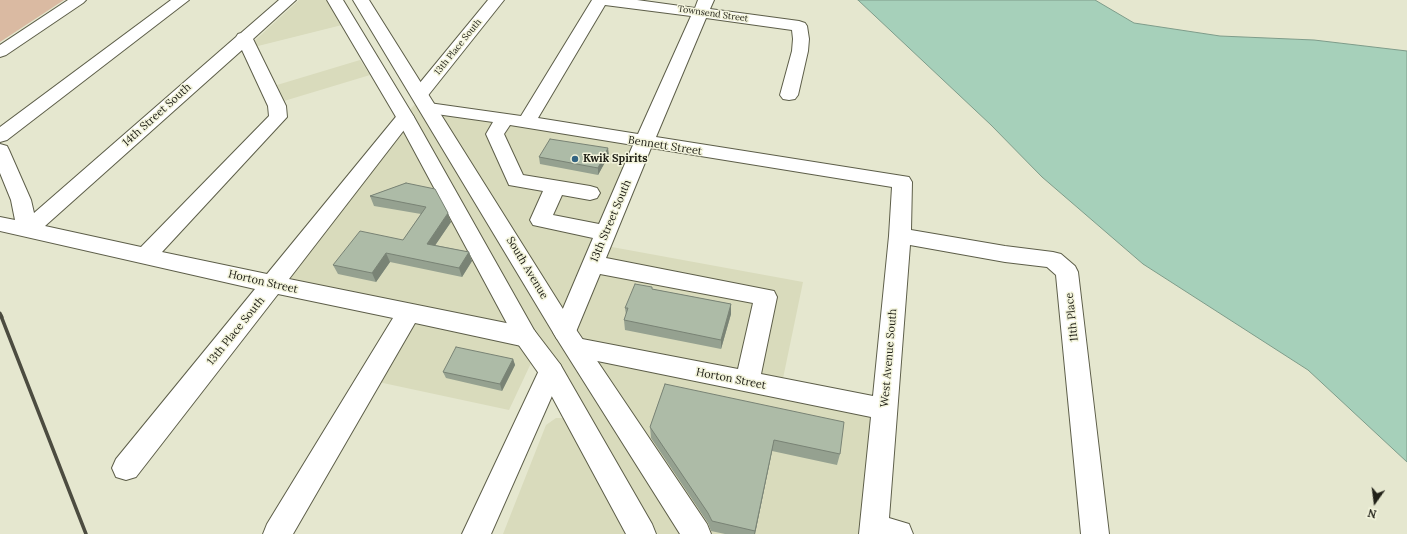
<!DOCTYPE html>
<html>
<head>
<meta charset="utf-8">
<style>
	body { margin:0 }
	#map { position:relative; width:1407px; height:534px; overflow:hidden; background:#e5e7cf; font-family:Lora,serif }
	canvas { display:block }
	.north { position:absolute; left:1355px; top:482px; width:40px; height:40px; -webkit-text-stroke:3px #f3f4dc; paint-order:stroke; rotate:194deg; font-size:11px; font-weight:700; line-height:16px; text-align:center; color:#222219 }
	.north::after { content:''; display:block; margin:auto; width:14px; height:18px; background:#222219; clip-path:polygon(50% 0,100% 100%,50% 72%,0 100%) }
</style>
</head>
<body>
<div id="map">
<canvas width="1407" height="534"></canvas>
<div class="north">N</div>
</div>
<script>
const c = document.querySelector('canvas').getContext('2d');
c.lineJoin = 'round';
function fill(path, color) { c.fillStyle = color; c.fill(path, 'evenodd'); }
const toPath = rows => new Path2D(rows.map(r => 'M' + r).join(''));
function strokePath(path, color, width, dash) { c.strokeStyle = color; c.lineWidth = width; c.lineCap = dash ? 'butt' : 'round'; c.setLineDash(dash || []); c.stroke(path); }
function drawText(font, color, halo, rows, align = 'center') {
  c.font = font + ' Lora,serif'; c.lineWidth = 3; c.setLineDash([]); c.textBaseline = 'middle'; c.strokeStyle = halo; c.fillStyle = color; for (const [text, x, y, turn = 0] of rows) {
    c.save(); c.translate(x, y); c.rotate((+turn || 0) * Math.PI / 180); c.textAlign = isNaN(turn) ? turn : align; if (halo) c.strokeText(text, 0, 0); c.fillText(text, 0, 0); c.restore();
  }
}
const built = toPath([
	[299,0,328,0,342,25,258,46,250,45],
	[360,60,370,75,284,101,277,85],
	[414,105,644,142,601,245,803,282,781,388,885,409,873,534,503,534,546,425,556,418,564,418,532,361,509,410,369,380,409,314,273,284]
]);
const green = toPath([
	[0,0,64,0,0,42]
]);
const water = toPath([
	[858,0,1095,0,1134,23,1220,36,1314,40,1407,51,1407,462,1308,370,1143,264,1042,177,991,125,858,0]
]);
const minor = toPath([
	[68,0,86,0,83,3,6,55,0,57,0,45,68,0],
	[171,0,189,0,7,140,0,142,0,127,171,0],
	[279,0,296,0,253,39,286,106,287,117,162,252,267,274,399,113,405,111,411,113,414,117,411,121,289,279,526,327,534,330,538,337,534,344,526,347,415,323,293,534,263,534,267,524,393,318,278,294,136,477,126,480,116,477,112,468,116,459,255,289,0,231,0,217,15,220,11,200,0,173,0,144,7,146,9,150,31,200,34,213,236,37,238,34,241,33,279,0],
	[242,50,268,106,269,116,141,247,45,226,242,50],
	[488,0,504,0,426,98,420,99,414,98,411,94,414,90,488,0],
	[592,0,637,0,695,8,698,0,714,0,710,9,799,21,805,23,807,26,809,39,808,51,798,95,795,99,789,100,783,99,780,95,792,51,793,39,792,30,706,18,656,137,909,177,912,182,911,230,1005,246,1053,252,1061,254,1075,266,1078,272,1109,534,1081,534,1056,275,1047,267,1005,262,910,245,889,518,909,524,913,534,859,534,871,417,568,355,565,348,568,341,577,338,738,369,753,303,600,274,573,339,565,341,557,339,553,332,593,238,533,225,530,220,543,191,509,185,486,134,493,122,429,113,423,112,420,108,423,104,429,103,521,116,592,0],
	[605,5,691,16,638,134,538,118,605,5],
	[510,125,633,145,599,224,553,215,562,195,590,200,597,198,600,193,597,188,590,186,523,175,504,134,510,125],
	[651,148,892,187,889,236,873,396,761,374,777,297,774,291,606,258,651,148],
	[551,361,560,364,563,371,491,534,462,534,542,364,551,361]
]);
const highway = toPath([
	[327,0,343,0,414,117,534,330,560,364,652,524,656,534,626,534,542,378,518,344,396,117,327,0],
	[353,0,369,0,573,325,707,524,711,534,680,534,557,339,353,0]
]);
const railFar1 = toPath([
	[0,313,2,317]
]);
const rail = toPath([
	[1,316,86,534]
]);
const wall = toPath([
	[609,155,598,175,540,164,539,157],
	[406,183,451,222,435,245,469,252,472,261,462,277,390,262,376,282,338,274,333,265,403,240,421,214,374,206,370,196],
	[652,287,652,289,731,304,731,314,721,349,625,330,624,320,626,315,625,308],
	[513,359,515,365,502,391,446,378,443,372],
	[665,384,840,454,837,465,772,451,755,534,725,534,711,531,708,523,651,438,650,427]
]);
const shadedWall = toPath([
	[608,148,609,155,598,175,598,168],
	[448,213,451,222,430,253,427,244],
	[469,252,472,261,462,277,459,268],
	[386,253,390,262,376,282,372,273],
	[731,304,731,314,721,349,721,340],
	[513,359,515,365,502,391,500,384],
	[774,440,772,451,755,534,754,534]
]);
const building = toPath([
	[550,139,608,148,598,168,539,157,550,139],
	[406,183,435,189,448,213,427,244,469,252,459,268,386,253,372,273,333,265,360,231,403,240,426,207,370,196,406,183],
	[635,284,652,287,652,289,731,304,721,340,624,320,628,308,625,308,635,284],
	[456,347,513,359,500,384,443,372,456,347],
	[665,384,844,422,840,454,774,440,755,531,712,521,708,513,650,427,665,384]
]);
const markers = [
	[575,159,4,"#336482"]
];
const farStreetnames = [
	["Townsend Street",713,14,8],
	["13th Place South",458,47,-51]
];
const streetNames = [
	["14th Street South",157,115,-42],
	["Bennett Street",665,146,9],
	["13th Street South",611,221,-67],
	["South Avenue",527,268,59],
	["Horton Street",263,282,13],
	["11th Place",1072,317,-96],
	["13th Place South",236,331,-51],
	["West Avenue South",889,358,-85],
	["Horton Street",731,379,11]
];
const poiNames = [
	["Kwik Spirits",583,159]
];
fill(built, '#d9dbbc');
fill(green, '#dabaa2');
fill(water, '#a6d0ba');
strokePath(water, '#7e9c8a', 1);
strokePath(minor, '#5d5e49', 2);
strokePath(highway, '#5d5e49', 2);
fill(minor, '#fff');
fill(highway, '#fff');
strokePath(railFar1, '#4c4c40', 3);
strokePath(rail, '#4c4c40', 3.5);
fill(wall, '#95a190');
fill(shadedWall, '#798375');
fill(building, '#adbba7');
strokePath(building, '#798375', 1);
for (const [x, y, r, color] of markers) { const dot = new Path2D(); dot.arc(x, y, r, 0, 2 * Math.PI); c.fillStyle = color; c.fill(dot); strokePath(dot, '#f3f4dc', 1.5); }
drawText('9px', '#222219', '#f3f4dc', farStreetnames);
drawText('11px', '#222219', '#f3f4dc', streetNames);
drawText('bold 11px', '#222219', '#f3f4dc', poiNames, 'left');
</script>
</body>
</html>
